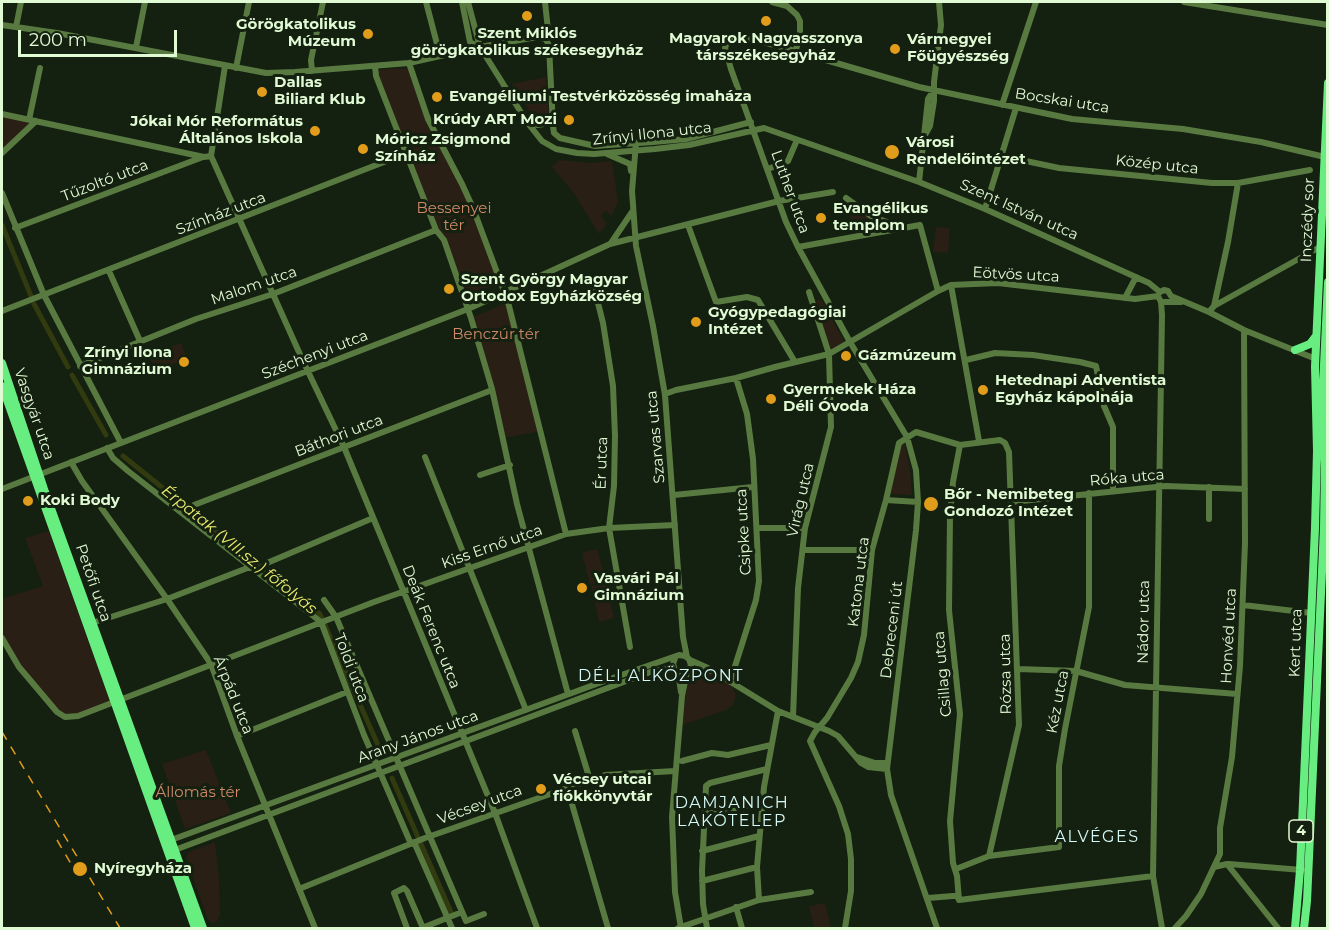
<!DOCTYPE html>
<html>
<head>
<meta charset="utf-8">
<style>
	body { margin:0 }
	#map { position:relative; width:1329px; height:930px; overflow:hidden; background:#142010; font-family:Montserrat,sans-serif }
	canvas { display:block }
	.frame { position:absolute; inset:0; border:3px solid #e0fad4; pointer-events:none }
	.scale { position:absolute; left:18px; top:30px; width:159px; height:27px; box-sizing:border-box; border:3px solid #e0fad4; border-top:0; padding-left:8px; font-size:18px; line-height:21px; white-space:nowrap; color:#e0fad4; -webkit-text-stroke:4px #142010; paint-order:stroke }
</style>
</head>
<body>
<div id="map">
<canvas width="1329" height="930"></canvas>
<div class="frame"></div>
<div class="scale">200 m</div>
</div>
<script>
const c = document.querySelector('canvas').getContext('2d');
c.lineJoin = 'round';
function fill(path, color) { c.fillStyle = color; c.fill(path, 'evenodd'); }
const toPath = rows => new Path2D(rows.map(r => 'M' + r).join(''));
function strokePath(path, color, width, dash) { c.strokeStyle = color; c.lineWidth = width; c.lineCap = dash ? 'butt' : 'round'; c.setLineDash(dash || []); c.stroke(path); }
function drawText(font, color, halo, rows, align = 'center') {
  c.font = font + ' Montserrat,sans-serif'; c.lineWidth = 6; c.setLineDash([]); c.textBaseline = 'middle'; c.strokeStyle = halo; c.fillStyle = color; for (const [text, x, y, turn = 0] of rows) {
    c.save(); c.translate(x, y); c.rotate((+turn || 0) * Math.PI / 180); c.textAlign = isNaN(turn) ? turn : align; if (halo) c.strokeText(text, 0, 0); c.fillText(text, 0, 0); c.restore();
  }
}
const green = toPath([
	[409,68,428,119,462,184,500,283,464,298,444,240,436,230,375,70],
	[546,77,549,114,544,119,538,119,533,116,512,84],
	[2,114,36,121,2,153],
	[559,160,589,163,612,161,618,202,611,216,606,211,601,215,607,224,599,234,573,192,552,167],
	[846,198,857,207,901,228,855,236],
	[936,227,950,228,948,253,933,252],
	[821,299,846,345,829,354,813,303],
	[508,302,541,431,503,438,471,318],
	[181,343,187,359,155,371,149,355],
	[900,444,905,444,910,470,912,495,890,494],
	[49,531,110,702,78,716,64,716,21,667,2,635,2,599,43,586,25,538],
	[597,549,606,581,590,585,582,553],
	[606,583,614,618,599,622,591,586],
	[699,668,732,685,736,695,733,705,726,710,682,725,688,677],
	[206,750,231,813,185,829,162,764],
	[215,842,219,877,220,915,217,921,212,923,208,920,186,858,189,852],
	[825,903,831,928,814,928,809,906]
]);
const canal = toPath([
	[2,225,31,296],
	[34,304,68,367],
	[72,375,106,435],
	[123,456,320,614,382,754],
	[392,778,451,912]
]);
const minor = toPath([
	[426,2,437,44],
	[462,2,470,42,479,47],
	[468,2,480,47,527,122,542,141,556,149,577,153,594,154,655,149,689,145,764,128,919,182,985,209,1149,283,1160,292],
	[545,2,548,30,546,39,549,46,553,126,554,133,560,138,595,146,653,142,686,139,751,122],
	[772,2,787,6,797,15,800,21,800,32,796,50],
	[1184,2,1328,25],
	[2,25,57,33,266,73,295,72,409,63,480,47,537,37,546,39],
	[16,27,21,2],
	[136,47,145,2],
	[409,63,428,119,462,184,473,208,508,302,566,534],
	[225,66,211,156,303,361,344,447,495,813,537,928],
	[375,66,376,76,436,230,444,240,471,318,492,389,517,504,568,694],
	[236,68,249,2],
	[312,71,311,60,323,2],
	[1002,105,1036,2],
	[2,114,204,157,211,156],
	[29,120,40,68],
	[528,122,537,125,544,124,552,114],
	[925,135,930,126,934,101,934,82,941,25,939,2],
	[636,143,632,191,636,246,653,326,665,395,683,637,687,657],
	[2,153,36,121],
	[607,154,630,164,631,171],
	[1002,156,1059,168,1212,183,1238,183,1310,170],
	[768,169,788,161,797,140],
	[919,182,928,99,934,90],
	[2,193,44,295,121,443],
	[846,198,871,216,900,227],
	[985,209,1016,108],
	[688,225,716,302,747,297,758,300,795,362],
	[15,228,203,157],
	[611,243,632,212],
	[798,247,920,225,938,291],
	[109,271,140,341],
	[592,279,603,323,613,386,615,436,614,486,609,528,630,647],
	[951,285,979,441],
	[1160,292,1164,290,1168,291,1171,296,1209,312,1244,330,1316,359],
	[1158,296,1161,302,1162,315,1153,876,1162,928],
	[1125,298,1136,277],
	[1161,302,1181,302],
	[1214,306,1320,247],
	[2,311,407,153],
	[1209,312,1214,306,1228,242,1238,183],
	[966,360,995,353,1033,355,1080,362,1096,366,1104,406,1113,427,1113,491],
	[80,366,196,319,273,294,436,230],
	[665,394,676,390,736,378,775,367,829,354,938,291,951,285,998,283,1135,299,1158,296],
	[107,448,113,458,128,471,321,622,364,735,411,844],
	[425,457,526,710],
	[71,462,82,481,167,599,211,664,237,736,315,928],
	[480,475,510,465],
	[2,489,468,309,610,244,779,201,833,192],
	[674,495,753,487],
	[886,500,918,502],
	[1012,502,1166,486,1245,489],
	[194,505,492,390],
	[1209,519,1209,487],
	[758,528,805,528],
	[803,550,872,550],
	[267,563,373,518],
	[324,600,336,617,466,921,484,914],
	[1243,605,1311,613],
	[92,623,167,599,250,567],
	[2,638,19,667,57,712,65,717,78,716,374,602,566,534,609,528,675,525],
	[690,660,708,668,778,711,829,731,838,736,861,763,868,767,887,769],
	[1018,669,1076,671,1125,685,1237,694],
	[689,670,709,671],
	[678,672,681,692],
	[730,682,756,600,759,581,753,459,747,414,736,378],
	[793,717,798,588,805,528,831,427,829,354,809,292],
	[575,731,590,780],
	[237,736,347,692],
	[857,757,875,763,887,763],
	[682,761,712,753,728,755,771,745],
	[567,787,608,928],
	[704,815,762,802],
	[171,840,610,679,679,655,685,656,689,659,691,665,689,670,684,673,675,670,673,664,675,658],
	[414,842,452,928],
	[172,851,653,671,674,668],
	[702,851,759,836],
	[989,856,1059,847,1059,766,1065,729,1089,607,1089,493],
	[1229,864,1302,870],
	[1214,867,1227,864,1278,928],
	[702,881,757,867],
	[299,889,425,838,590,780,605,775,675,771],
	[928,898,953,896,957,896,959,900,1153,876],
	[759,900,757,867,764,787,778,711],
	[959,900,957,876,953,863,950,821,960,714,949,610,950,515,953,482,960,445],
	[736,907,742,928],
	[407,928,394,893,404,888,407,891,423,928],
	[422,928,462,912],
	[678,928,759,900,811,892],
	[681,928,675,892,672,817,682,696,687,672],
	[707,928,703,904,702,871,706,786,710,783,767,769],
	[845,928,851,891,851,859,848,834,839,806,810,741,815,732,827,718,851,678,858,662,864,635,872,550,886,500,899,443,916,432,960,445,1000,440,1005,443,1009,452,1019,725,989,856,956,869],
	[937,928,891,795,887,769,916,530,918,502,916,470,907,437,850,342,798,247,786,222,731,69,725,48,727,42,735,38,743,38,767,43,919,87,1072,119,1183,129,1261,142,1325,157],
	[1175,928,1186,916,1201,894,1220,854,1220,828,1232,757,1240,666,1245,543,1244,330]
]);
const major = toPath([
	[1295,350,1310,344,1316,336],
	[2,363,44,489,203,928],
	[2,386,195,928],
	[1295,928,1300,870,1315,528,1317,451,1315,367,1328,83],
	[1304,928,1307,901,1324,527,1325,467,1323,386,1328,282]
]);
const rail = toPath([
	[2,732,120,928],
	[57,840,74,869]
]);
const markers = [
	[527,16,6,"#e09c1a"],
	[766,21,6,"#e09c1a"],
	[368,34,6,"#e09c1a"],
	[895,49,6,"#e09c1a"],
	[262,92,6,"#e09c1a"],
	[437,97,6,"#e09c1a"],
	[569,120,6,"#e09c1a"],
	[315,131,6,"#e09c1a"],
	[363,149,6,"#e09c1a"],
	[892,152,8,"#e09c1a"],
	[821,218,6,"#e09c1a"],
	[449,289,6,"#e09c1a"],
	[696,322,6,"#e09c1a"],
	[846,356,6,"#e09c1a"],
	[184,362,6,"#e09c1a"],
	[983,390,6,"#e09c1a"],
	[771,399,6,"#e09c1a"],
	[28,501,6,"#e09c1a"],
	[931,504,8,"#e09c1a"],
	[582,588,6,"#e09c1a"],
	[541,789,6,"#e09c1a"],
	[80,869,8,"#e09c1a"]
];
const shields = [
	[1301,831,24]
];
const shieldNames = [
	["4",1301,831]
];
const poiNames = [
	["Görögkatolikus",356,25,"right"],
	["Múzeum",356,42,"right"],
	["Szent Miklós",527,34,"center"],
	["görögkatolikus székesegyház",527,51,"center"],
	["Magyarok Nagyasszonya",766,39,"center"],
	["társszékesegyház",766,56,"center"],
	["Vármegyei",907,40],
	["Főügyészség",907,57],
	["Dallas",274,83],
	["Biliard Klub",274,100],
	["Evangéliumi Testvérközösség imaháza",449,97],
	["Krúdy ART Mozi",557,120,"right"],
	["Jókai Mór Református",303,122,"right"],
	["Általános Iskola",303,139,"right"],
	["Móricz Zsigmond",375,140],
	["Színház",375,157],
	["Városi",906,143],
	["Rendelőintézet",906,160],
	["Evangélikus",833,209],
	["templom",833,226],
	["Szent György Magyar",461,280],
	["Ortodox Egyházközség",461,297],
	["Gyógypedagógiai",708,313],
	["Intézet",708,330],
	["Zrínyi Ilona",172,353,"right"],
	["Gimnázium",172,370,"right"],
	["Gázmúzeum",858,356],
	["Hetednapi Adventista",995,381],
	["Egyház kápolnája",995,398],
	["Gyermekek Háza",783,390],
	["Déli Óvoda",783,407],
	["Bőr - Nemibeteg",944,495],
	["Gondozó Intézet",944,512],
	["Koki Body",40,501],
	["Vasvári Pál",594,579],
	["Gimnázium",594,596],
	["Vécsey utcai",553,780],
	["fiókkönyvtár",553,797],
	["Nyíregyháza",94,869]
];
const streetNames = [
	["Bocskai utca",1062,101,9],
	["Zrínyi Ilona utca",652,134,-6],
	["Közép utca",1157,165,6],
	["Tűzoltó utca",105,181,-21],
	["Luther utca",790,192,70],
	["Szent István utca",1019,210,24],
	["Színház utca",221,214,-21],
	["Inczédy sor",1308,220,-88],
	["Eötvös utca",1016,275,3],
	["Malom utca",254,286,-19],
	["Széchenyi utca",315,355,-21],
	["Vasgyár utca",34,414,71],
	["Báthori utca",339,436,-21],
	["Szarvas utca",656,437,-95],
	["Ér utca",602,463,-88],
	["Róka utca",1127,478,-5],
	["Virág utca",801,500,-77],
	["Csipke utca",744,532,-93],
	["Kiss Ernő utca",492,547,-19],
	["Katona utca",859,582,-83],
	["Petőfi utca",93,583,71],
	["Nádor utca",1144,622,-89],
	["Deák Ferenc utca",431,627,68],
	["Debreceni út",892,630,-83],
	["Honvéd utca",1229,636,-87],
	["Kert utca",1296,643,-88],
	["Toldi utca",351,668,69],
	["Csillag utca",943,674,-95],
	["Rózsa utca",1006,674,-91],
	["Árpád utca",233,695,68],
	["Kéz utca",1058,702,-79],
	["Arany János utca",418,737,-20],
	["Vécsey utca",480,805,-20]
];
const parkNames = [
	["Bessenyei",454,209],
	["tér",454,226],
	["Benczúr tér",496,335],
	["Állomás tér",198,793]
];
const waterNames = [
	["Érpatak (VIII.sz.) főfolyás",239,550,39]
];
const neighbourhoodNames = [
	["DÉLI ALKÖZPONT",661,676],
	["DAMJANICH",732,803],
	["LAKÓTELEP",732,821],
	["ALVÉGES",1097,837]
];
fill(green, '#291f14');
strokePath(canal, '#323a0f', 5);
strokePath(minor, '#587a40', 6);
strokePath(major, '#68ed80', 8);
strokePath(rail, '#e09c1a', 1.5, [9, 8]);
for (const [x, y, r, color] of markers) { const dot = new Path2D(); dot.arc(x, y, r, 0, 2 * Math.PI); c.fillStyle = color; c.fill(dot); strokePath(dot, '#142010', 2); }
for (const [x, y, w] of shields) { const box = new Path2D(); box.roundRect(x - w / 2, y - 11, w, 22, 4.5); c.fillStyle = '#142010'; c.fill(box); strokePath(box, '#e0fad4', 1.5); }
drawText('bold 14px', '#e0fad4', null, shieldNames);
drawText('bold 15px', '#e0fad4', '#142010', poiNames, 'left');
drawText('15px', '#e0fad4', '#142010', streetNames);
drawText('15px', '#d18969', '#142010', parkNames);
drawText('italic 16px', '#ecee6e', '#142010', waterNames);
c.letterSpacing = '1.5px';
drawText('16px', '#d6faf7', '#142010', neighbourhoodNames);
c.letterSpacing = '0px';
</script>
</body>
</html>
